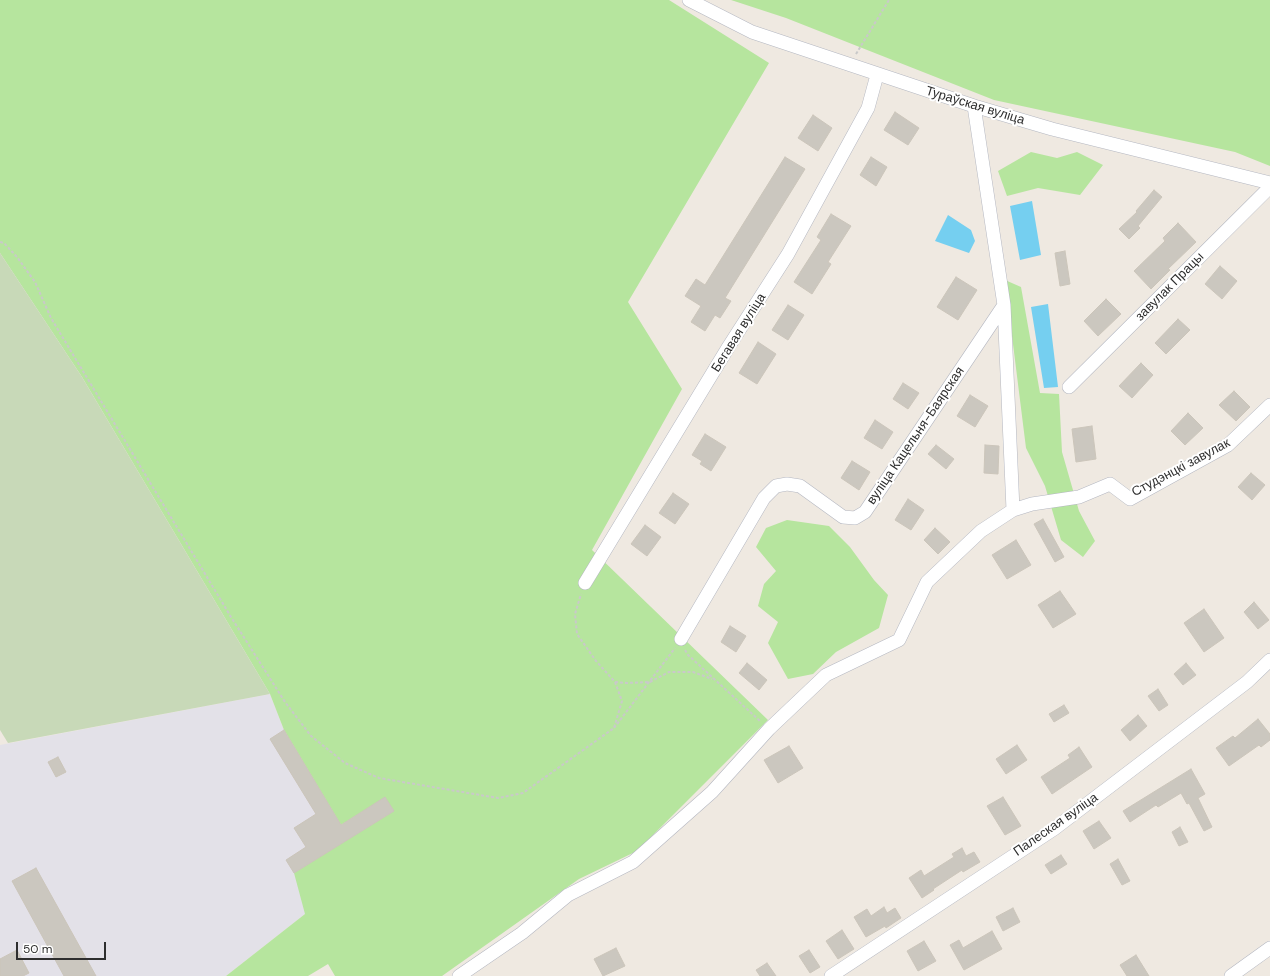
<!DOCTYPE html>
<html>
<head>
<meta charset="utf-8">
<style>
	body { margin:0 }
	#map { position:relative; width:1270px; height:976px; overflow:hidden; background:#efe9e1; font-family:"DM Sans",sans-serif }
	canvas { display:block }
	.scale { position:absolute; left:16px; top:942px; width:90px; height:18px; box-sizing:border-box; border:2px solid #2e2e2e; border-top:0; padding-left:5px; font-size:12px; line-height:14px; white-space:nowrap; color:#2e2e2e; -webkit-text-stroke:3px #fff; paint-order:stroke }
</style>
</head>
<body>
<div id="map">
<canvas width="1270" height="976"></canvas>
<div class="scale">50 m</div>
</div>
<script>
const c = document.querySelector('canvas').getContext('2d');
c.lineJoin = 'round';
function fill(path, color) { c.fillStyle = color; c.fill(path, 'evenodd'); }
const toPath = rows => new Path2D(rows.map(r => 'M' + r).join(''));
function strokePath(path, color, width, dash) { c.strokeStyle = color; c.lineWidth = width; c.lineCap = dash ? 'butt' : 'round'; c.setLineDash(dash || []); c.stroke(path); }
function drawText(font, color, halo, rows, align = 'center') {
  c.font = font + ' "DM Sans",sans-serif'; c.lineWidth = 4; c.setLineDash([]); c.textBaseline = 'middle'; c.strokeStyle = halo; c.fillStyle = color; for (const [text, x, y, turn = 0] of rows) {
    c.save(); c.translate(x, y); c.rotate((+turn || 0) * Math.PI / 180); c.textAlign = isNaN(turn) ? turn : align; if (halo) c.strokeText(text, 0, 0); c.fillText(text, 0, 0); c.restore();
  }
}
const industrial = toPath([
	[270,694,284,730,342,825,385,797,305,914,226,976,0,976,0,745]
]);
const green = toPath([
	[0,0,669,0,769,63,628,302,682,389,592,550,768,720,637,851,579,879,442,976,335,976,328,964,308,976,226,976,305,914,294,873,393,811,385,798,341,825,284,730,270,694,82,377,0,253],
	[731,0,1270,0,1270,166,1235,152,994,100,786,18],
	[1031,152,1057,158,1077,152,1103,165,1080,195,1038,188,1007,196,998,171],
	[1005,280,1021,287,1040,393,1059,394,1062,452,1079,511,1095,541,1083,557,1061,540,1045,486,1026,448],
	[787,520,829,526,850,547,874,580,888,595,879,628,836,652,813,674,788,679,768,643,778,622,758,606,764,584,776,571,756,547,766,528]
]);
const cemetery = toPath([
	[0,253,82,377,270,694,8,743,0,730]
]);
const water = toPath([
	[1032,201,1041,255,1020,260,1010,206],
	[948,215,971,230,975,241,969,253,935,241],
	[1048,304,1058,387,1044,388,1031,307]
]);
const building = toPath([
	[895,112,919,128,908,145,884,130,895,112],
	[813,115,832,128,818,151,798,138,813,115],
	[785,157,805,169,725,298,731,301,720,318,715,315,705,331,691,322,701,306,685,296,696,279,705,285,785,157],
	[871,157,887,167,876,186,860,175,871,157],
	[1154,190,1162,197,1138,226,1140,228,1129,239,1119,229,1137,212,1136,211,1154,190],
	[831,214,851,226,828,262,831,264,812,294,794,282,821,240,817,237,831,214],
	[1178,223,1196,242,1168,269,1170,270,1151,289,1134,271,1165,241,1163,238,1178,223],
	[1065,251,1070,284,1060,286,1055,253,1065,251],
	[1220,266,1237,281,1222,299,1205,284,1220,266],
	[956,277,977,290,958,320,937,307,956,277],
	[1106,299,1121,314,1098,336,1084,321,1106,299],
	[788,305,804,315,788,340,772,330,788,305],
	[1178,319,1190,330,1166,354,1155,343,1178,319],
	[758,342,776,354,757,384,739,373,758,342],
	[1141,363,1153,375,1132,398,1119,386,1141,363],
	[903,383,919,393,908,409,893,399,903,383],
	[1234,391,1250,407,1236,421,1219,405,1234,391],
	[970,395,988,406,975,427,957,416,970,395],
	[1188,413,1203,428,1185,445,1171,431,1188,413],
	[875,420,893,432,882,449,864,438,875,420],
	[1092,426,1096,459,1076,462,1072,429,1092,426],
	[705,434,726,447,711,471,700,464,702,461,692,455,705,434],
	[936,445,954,459,946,469,928,454,936,445],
	[985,445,999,446,998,474,984,473,985,445],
	[852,461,870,472,859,490,841,478,852,461],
	[1251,473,1265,485,1252,500,1238,487,1251,473],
	[673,493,689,504,675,524,659,513,673,493],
	[908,499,924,510,911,530,895,520,908,499],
	[1043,519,1064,557,1055,562,1034,524,1043,519],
	[645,525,661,537,647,556,631,544,645,525],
	[935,528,950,542,938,554,924,540,935,528],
	[1016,540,1031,565,1007,579,992,555,1016,540],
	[1060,591,1076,614,1053,628,1038,605,1060,591],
	[1254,602,1269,620,1258,629,1244,612,1254,602],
	[1204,609,1224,638,1204,652,1184,623,1204,609],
	[730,626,746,636,736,652,721,642,730,626],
	[747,663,767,680,759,690,739,673,747,663],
	[1186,663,1196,675,1183,685,1174,674,1186,663],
	[1158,689,1168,705,1159,711,1148,696,1158,689],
	[1064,705,1069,713,1054,722,1049,714,1064,705],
	[1138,715,1147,726,1130,741,1121,730,1138,715],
	[1258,719,1270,734,1270,740,1261,747,1259,745,1229,766,1216,748,1233,736,1235,738,1258,719],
	[284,730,341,825,385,797,394,811,294,873,286,860,306,847,294,828,316,814,270,739,284,730],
	[1017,745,1027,760,1006,774,996,759,1017,745],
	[789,746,803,768,778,783,764,760,789,746],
	[1079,747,1092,767,1052,794,1041,777,1070,758,1068,755,1079,747],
	[58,757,66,772,56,777,48,762,58,757],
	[1191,769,1205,794,1198,798,1212,827,1204,831,1189,803,1187,804,1181,793,1158,807,1156,805,1130,822,1123,811,1191,769],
	[1003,797,1021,826,1005,835,987,806,1003,797],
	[1099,821,1111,838,1094,849,1083,831,1099,821],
	[1180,827,1188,842,1179,846,1172,832,1180,827],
	[962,848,966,856,974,852,980,862,963,872,962,870,933,889,934,890,922,898,909,878,921,870,924,876,954,857,952,854,962,848],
	[1061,855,1067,864,1051,874,1045,865,1061,855],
	[1118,859,1130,881,1122,885,1110,864,1118,859],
	[36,868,96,976,64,976,12,881,36,868],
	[884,907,887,913,895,908,901,918,886,928,885,926,866,937,854,917,867,909,871,916,884,907],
	[1013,908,1020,922,1003,931,996,917,1013,908],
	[842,930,854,949,838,959,826,941,842,930],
	[992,931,1002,949,964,970,950,945,959,940,963,948,992,931],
	[924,941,936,961,918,971,907,951,924,941],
	[616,948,625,966,603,976,594,959,616,948],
	[17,950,29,973,23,976,0,976,0,959,17,950],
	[809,950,820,967,810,973,799,956,809,950],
	[1136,955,1149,976,1127,976,1120,965,1136,955],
	[767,963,776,976,760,976,756,970,767,963]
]);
const path = toPath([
	[856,54,889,0],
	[0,242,4,243,17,257,35,282,51,318,231,617,285,702,311,736,345,763,379,778,498,798,523,793,614,728,622,701,615,682,596,661,577,634,575,614,581,594],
	[685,650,688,655,760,721],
	[615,682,627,683,650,682,669,672,693,672,712,679],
	[614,728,675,648]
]);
const minor = toPath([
	[689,0,752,32,974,106,1052,129,1270,183],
	[974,106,1004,305,1013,510],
	[1069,387,1270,187],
	[585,583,729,346,788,254,868,108,877,75],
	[681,639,764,498,776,486,787,484,800,486,843,517,855,518,865,512,1004,305],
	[459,976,522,933,568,895,633,862,712,792,769,729,826,675,899,640,927,582,981,531,1013,510,1032,504,1079,497,1110,484,1130,499,1228,445,1270,405],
	[831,976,1054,829,1247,682,1270,660],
	[1231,976,1270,948]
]);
const streetNames = [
	["Тураўская вуліца",975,106,17],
	["завулак Працы",1170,287,-45],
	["Бегавая вуліца",739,333,-58],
	["вуліца Кацельня-Баярская",916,436,-56],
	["Студэнцкі завулак",1181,468,-28],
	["Палеская вуліца",1056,825,-35]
];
fill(industrial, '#e3e1e8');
fill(green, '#b6e59e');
fill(cemetery, '#c8d9b8');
fill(water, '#75cff0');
fill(building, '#cbc7bf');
strokePath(building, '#cbc5ba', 1);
strokePath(minor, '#b4b7c1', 14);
strokePath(path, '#c9c9c9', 2, [3, 2]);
strokePath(minor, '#fff', 13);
drawText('13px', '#2e2e2e', '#fff', streetNames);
</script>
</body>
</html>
